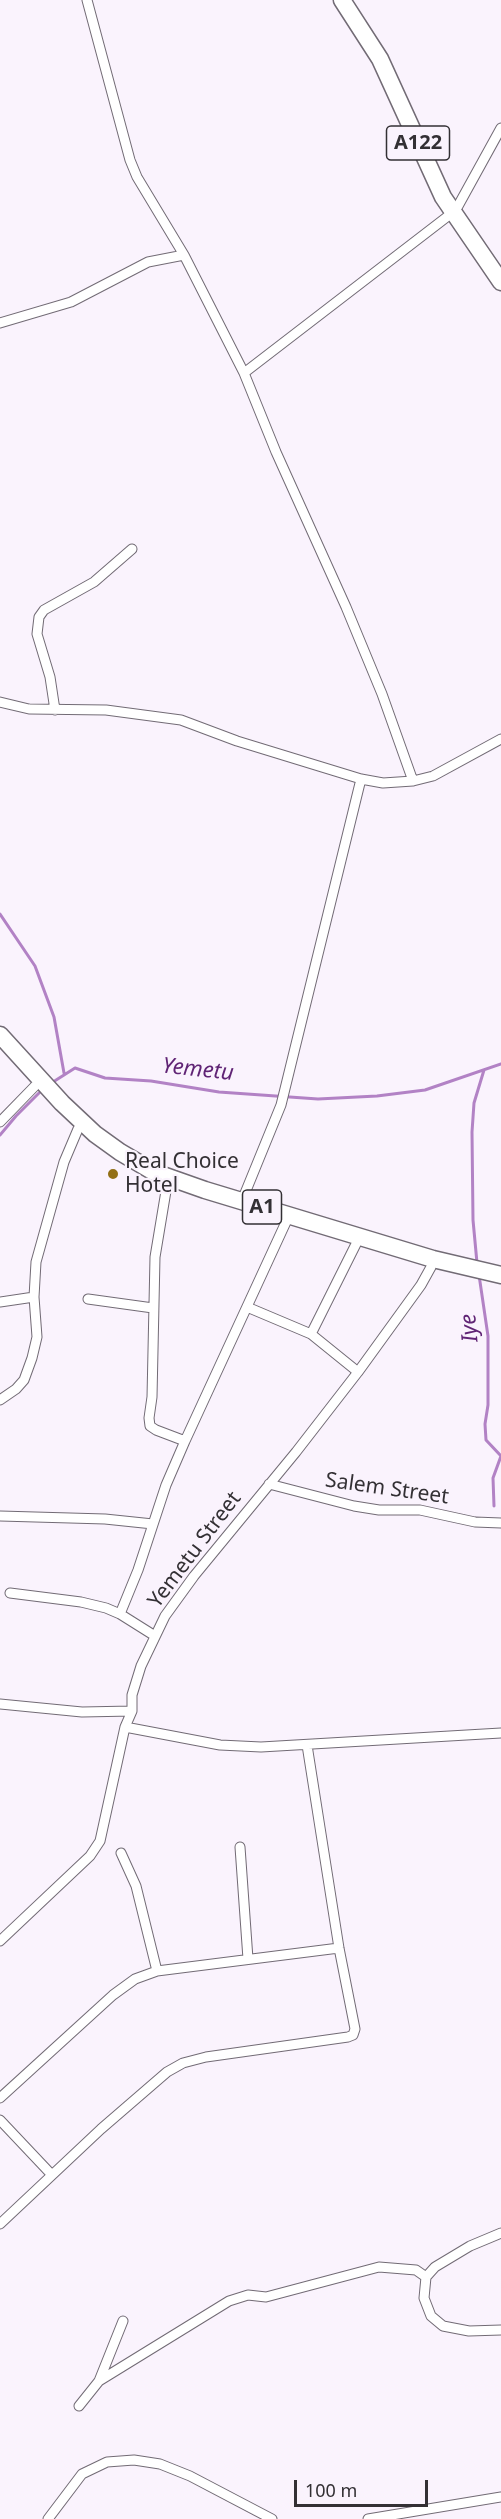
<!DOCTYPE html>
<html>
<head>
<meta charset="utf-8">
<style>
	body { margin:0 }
	#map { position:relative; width:501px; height:2519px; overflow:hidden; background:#faf3fd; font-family:"Noto Sans",sans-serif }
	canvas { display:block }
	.scale { position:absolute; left:294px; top:2480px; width:134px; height:27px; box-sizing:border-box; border:3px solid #333034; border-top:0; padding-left:8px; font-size:18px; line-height:21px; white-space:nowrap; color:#333034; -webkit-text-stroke:4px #faf3fd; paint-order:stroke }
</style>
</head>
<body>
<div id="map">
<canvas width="501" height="2519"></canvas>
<div class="scale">100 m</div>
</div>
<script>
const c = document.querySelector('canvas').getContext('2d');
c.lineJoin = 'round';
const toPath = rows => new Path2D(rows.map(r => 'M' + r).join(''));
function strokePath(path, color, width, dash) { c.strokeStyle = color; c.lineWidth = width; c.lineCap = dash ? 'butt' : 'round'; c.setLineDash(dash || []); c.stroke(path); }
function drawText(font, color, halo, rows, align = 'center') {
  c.font = font + ' "Noto Sans",sans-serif'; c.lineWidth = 4.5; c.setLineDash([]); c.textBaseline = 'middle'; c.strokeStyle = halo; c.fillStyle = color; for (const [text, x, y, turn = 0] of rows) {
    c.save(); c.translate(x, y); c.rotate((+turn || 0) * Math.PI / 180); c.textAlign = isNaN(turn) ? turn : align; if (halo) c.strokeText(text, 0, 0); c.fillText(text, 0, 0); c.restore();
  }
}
const stream = toPath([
	[0,914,35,966,54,1017,64,1073],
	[53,1082,75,1068,105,1078,151,1081,219,1092,318,1099,377,1096,425,1090,501,1064],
	[0,1135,16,1116,42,1090],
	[477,1263,473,1220,472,1132,474,1103,484,1070],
	[479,1275,488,1336,488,1405,485,1424,486,1440,501,1456,493,1478,494,1506]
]);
const minor = toPath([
	[87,0,130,160,137,177,184,255,244,373,276,452,346,607,382,694,413,781],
	[0,323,71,302,148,262,184,255],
	[244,373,452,213,458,206,501,128],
	[0,702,29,709,106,710,181,720,237,741,361,779,383,783,413,781,433,776,501,739],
	[55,710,50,677,37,634,39,617,44,610,94,582,132,549],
	[0,1122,35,1086],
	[241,1203,281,1105,361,779],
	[88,1299,153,1308],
	[0,1302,34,1297],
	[247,1307,311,1334,358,1372],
	[311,1334,356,1244],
	[0,1400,16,1389,24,1380,32,1358,37,1337,34,1297,36,1262,64,1162,78,1129],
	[185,1441,286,1222],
	[269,1484,354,1506,379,1510,420,1510,475,1522,501,1523],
	[0,1516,105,1519,153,1524],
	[10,1593,81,1602,106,1608,120,1614,155,1636],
	[120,1614,138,1570,166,1485,185,1441,156,1430,150,1426,149,1418,152,1397,155,1257,167,1185],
	[0,1704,82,1712,132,1711],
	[125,1727,220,1745,261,1747,501,1733],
	[240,1847,248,1959],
	[121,1853,136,1886,157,1971],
	[0,1941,90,1856,100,1841,125,1727,132,1711,132,1695,141,1666,165,1616,194,1576,296,1452,358,1372,421,1285,431,1267,433,1259],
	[0,2098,113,1995,135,1979,157,1971,339,1948],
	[0,2120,51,2174],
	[0,2224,101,2129,167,2072,183,2063,206,2057,348,2037,353,2035,355,2029,339,1948,307,1745],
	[501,2233,470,2246,435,2267,426,2277,424,2298,431,2316,443,2326,469,2331,501,2330],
	[99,2381,229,2301,248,2295,266,2297,379,2267,416,2270,426,2277],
	[79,2406,99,2381,123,2321],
	[48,2519,82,2474,107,2462,134,2460,160,2464,190,2476,272,2519],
	[368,2519,501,2497]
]);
const trunk = toPath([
	[342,0,380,59,443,197,501,282],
	[0,1035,62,1103,95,1134,120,1152,154,1172,205,1190,433,1259,501,1275]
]);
const markers = [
	[113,1174,6,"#926f16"]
];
const shields = [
	[418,143,63],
	[262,1207,39]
];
const shieldNames = [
	["A122",418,143],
	["A1",262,1207]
];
const poiNames = [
	["Real Choice",125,1162],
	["Hotel",125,1186]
];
const streetNames = [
	["Salem Street",387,1489,8],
	["Yemetu Street",195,1550,-53]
];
const waterNames = [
	["Yemetu",198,1070,6],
	["Iye",470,1328,-95]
];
strokePath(stream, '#b282c5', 3);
strokePath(minor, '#726b75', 11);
strokePath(trunk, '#726b75', 19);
strokePath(minor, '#fff', 9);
strokePath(trunk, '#fff', 16);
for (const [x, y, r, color] of markers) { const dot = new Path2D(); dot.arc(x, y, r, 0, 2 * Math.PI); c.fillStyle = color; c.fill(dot); strokePath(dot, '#faf3fd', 2); }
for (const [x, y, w] of shields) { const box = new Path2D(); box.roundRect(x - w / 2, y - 17, w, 34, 4.5); c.fillStyle = '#faf3fd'; c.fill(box); strokePath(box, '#333034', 1.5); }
drawText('bold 20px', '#333034', null, shieldNames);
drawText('21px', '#333034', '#faf3fd', poiNames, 'left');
drawText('21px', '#333034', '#faf3fd', streetNames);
drawText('italic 22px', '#602475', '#faf3fd', waterNames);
</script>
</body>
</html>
